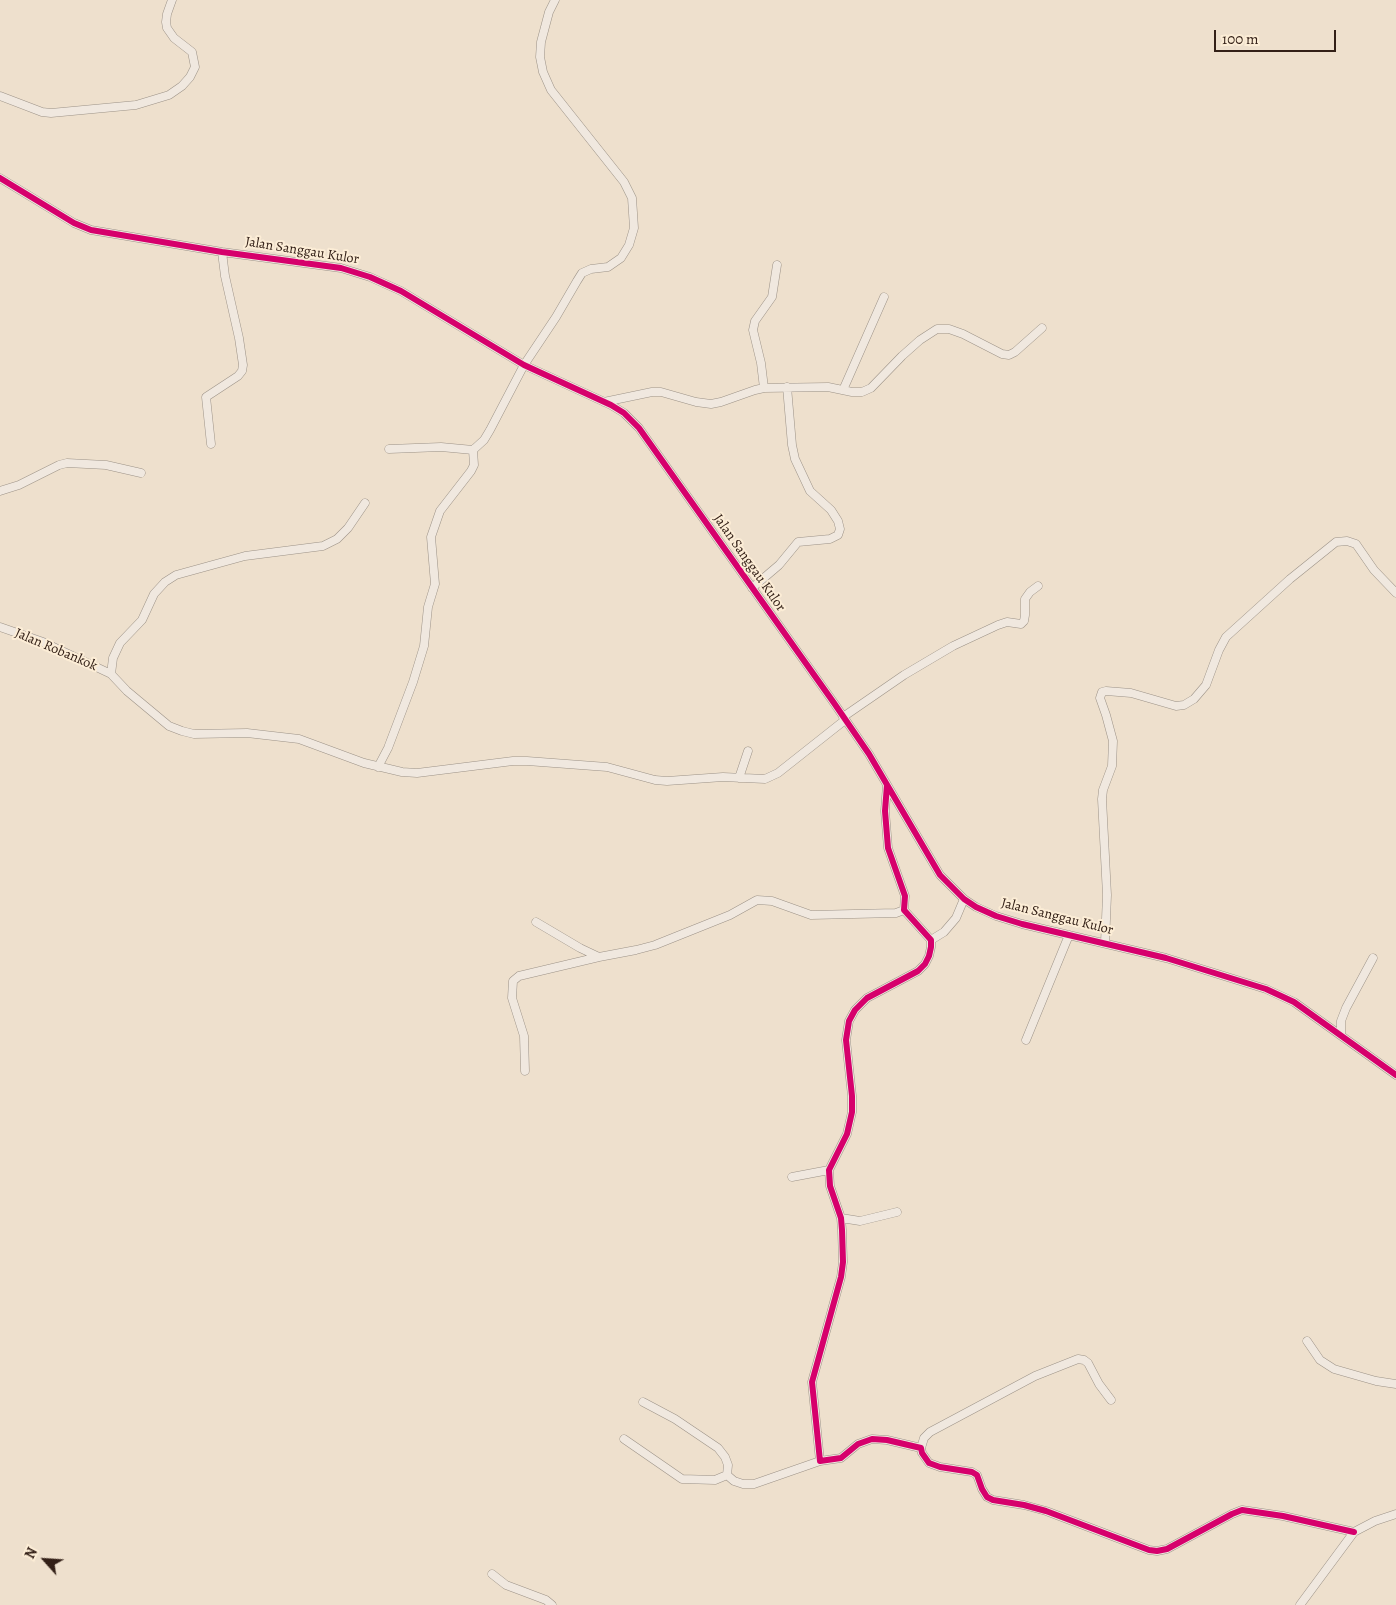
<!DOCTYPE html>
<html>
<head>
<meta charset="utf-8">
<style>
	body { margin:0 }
	#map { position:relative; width:1396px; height:1605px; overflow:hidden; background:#eee0cd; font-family:Alegreya,serif }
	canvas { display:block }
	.north { position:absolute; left:20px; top:1535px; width:50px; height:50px; -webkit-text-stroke:4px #fcedd6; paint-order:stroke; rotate:296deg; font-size:14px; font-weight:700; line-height:20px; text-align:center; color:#332017 }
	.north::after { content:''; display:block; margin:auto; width:18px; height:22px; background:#332017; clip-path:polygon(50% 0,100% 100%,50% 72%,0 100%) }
	.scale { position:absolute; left:1214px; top:30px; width:122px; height:22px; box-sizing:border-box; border:2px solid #332017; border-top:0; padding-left:6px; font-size:15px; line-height:18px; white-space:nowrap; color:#332017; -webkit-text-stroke:4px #fcedd6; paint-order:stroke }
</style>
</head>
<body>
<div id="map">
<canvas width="1396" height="1605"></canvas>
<div class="north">N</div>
<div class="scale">100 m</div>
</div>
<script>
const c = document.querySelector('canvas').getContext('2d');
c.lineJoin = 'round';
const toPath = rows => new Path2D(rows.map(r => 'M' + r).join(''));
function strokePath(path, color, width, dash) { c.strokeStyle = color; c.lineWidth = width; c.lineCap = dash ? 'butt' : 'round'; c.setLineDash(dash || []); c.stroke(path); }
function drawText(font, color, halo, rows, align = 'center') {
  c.font = font + ' Alegreya,serif'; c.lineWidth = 4; c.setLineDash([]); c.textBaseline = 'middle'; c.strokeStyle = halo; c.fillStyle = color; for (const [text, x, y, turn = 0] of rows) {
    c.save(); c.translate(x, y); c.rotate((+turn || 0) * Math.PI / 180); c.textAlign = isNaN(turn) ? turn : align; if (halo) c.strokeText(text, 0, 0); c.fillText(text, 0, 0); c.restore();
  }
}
const street = toPath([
	[0,96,42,112,51,113,136,105,169,95,182,86,190,77,195,67,192,52,174,38,167,28,166,22,167,14,172,0],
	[0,178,74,223,91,230,222,252,341,268,370,277,401,291,524,365,611,405,624,413,639,428,834,703,869,754,940,875,964,899,976,907,996,916,1022,924,1166,958,1266,989,1294,1002,1396,1075],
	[764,388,761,363,753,330,755,321,772,297,777,265],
	[843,390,884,297],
	[604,402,652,392,661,392,696,402,711,404,721,402,755,390,764,388,828,387,852,392,862,392,871,388,902,356,920,340,937,329,949,329,963,334,1002,354,1009,355,1015,352,1042,328],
	[211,444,206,397,238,376,242,371,243,365,239,338,225,276,222,252],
	[389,449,441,447,473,450],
	[0,491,19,485,59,465,67,463,106,465,141,473],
	[365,503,348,528,337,539,323,546,245,556,176,575,165,582,154,594,142,620,120,643,113,658,111,674,127,691,169,726,182,731,194,734,247,733,299,739,364,763,402,772,417,773,513,761,527,761,607,767,655,780,667,781,723,777,765,779,778,773,845,720],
	[752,588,779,565,798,542,830,539,838,535,840,529,838,521,831,510,810,491,795,459,792,445,787,387],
	[0,627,43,642,111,674],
	[843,717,904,675,953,646,998,625,1007,622,1021,624,1024,621,1025,615,1025,599,1030,592,1038,586],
	[378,767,388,748,413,682,424,646,428,607,435,584,431,537,440,511,471,471,474,465,473,450,484,440,490,430,524,365,556,317,577,281,582,273,591,269,608,267,621,258,629,245,634,228,632,198,624,182,551,90,543,72,540,57,541,42,549,12,555,0],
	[739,778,748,751],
	[887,785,885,811,888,848,905,896,904,910,931,940,931,947,929,956,925,964,918,971,867,998,855,1010,849,1021,846,1040,852,1096,852,1112,847,1134,829,1170,830,1186,841,1218,842,1230,843,1262,841,1277,812,1382,820,1461,841,1458,858,1444,872,1439,887,1440,921,1448,922,1453,929,1463,940,1467,972,1472,977,1475,982,1489,987,1497,993,1500,1024,1505,1046,1511,1149,1550,1157,1551,1167,1549,1232,1514,1242,1510,1283,1516,1354,1532],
	[536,922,580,948,599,957,636,950,655,945,730,915,757,900,772,901,811,915,896,913,904,910],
	[931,940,944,932,956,918,964,899],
	[1105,943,1107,895,1102,799,1103,790,1112,766,1113,741,1106,715,1100,698,1102,692,1106,691,1131,693,1176,706,1184,705,1194,699,1206,685,1219,650,1226,637,1290,579,1336,542,1347,541,1356,544,1374,570,1396,593],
	[1341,1035,1341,1021,1346,1008,1373,958],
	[1026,1040,1069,935],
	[525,1071,524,1036,512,998,513,981,519,976,599,957],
	[792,1177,829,1170],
	[841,1218,860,1221,897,1212],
	[1307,1341,1320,1360,1334,1369,1376,1381,1396,1384],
	[643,1402,675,1419,718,1448,725,1457,728,1465,727,1475],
	[624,1439,682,1479,715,1480,727,1475],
	[921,1448,924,1438,930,1432,1035,1376,1078,1359,1084,1360,1088,1363,1099,1384,1111,1400],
	[727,1475,734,1481,743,1484,754,1484,820,1461],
	[492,1574,506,1585,546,1600,552,1605],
	[1300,1605,1354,1532,1375,1521,1396,1514]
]);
const cycleway = toPath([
	[0,178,74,223,91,230,222,252,341,268,370,277,401,291,524,365,611,405,624,413,639,428,834,703,869,754,940,875,964,899,976,907,996,916,1022,924,1166,958,1266,989,1294,1002,1396,1075],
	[887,785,885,811,888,848,905,896,904,910,931,940,931,947,929,956,925,964,918,971,867,998,855,1010,849,1021,846,1040,852,1096,852,1112,847,1134,829,1170,830,1186,841,1218,842,1230,843,1262,841,1277,812,1382,820,1461,841,1458,858,1444,872,1439,887,1440,921,1448,922,1453,929,1463,940,1467,972,1472,977,1475,982,1489,987,1497,993,1500,1024,1505,1046,1511,1149,1550,1157,1551,1167,1549,1232,1514,1242,1510,1283,1516,1354,1532]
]);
const streetNames = [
	["Jalan Sanggau Kulor",302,251,9],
	["Jalan Sanggau Kulor",749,563,55],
	["Jalan Robankok",56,650,23],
	["Jalan Sanggau Kulor",1057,917,14]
];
strokePath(street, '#9c9287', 9);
strokePath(street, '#f0e8df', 8);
strokePath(cycleway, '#d6006c', 6);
drawText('14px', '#332017', '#fcedd6', streetNames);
</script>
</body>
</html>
